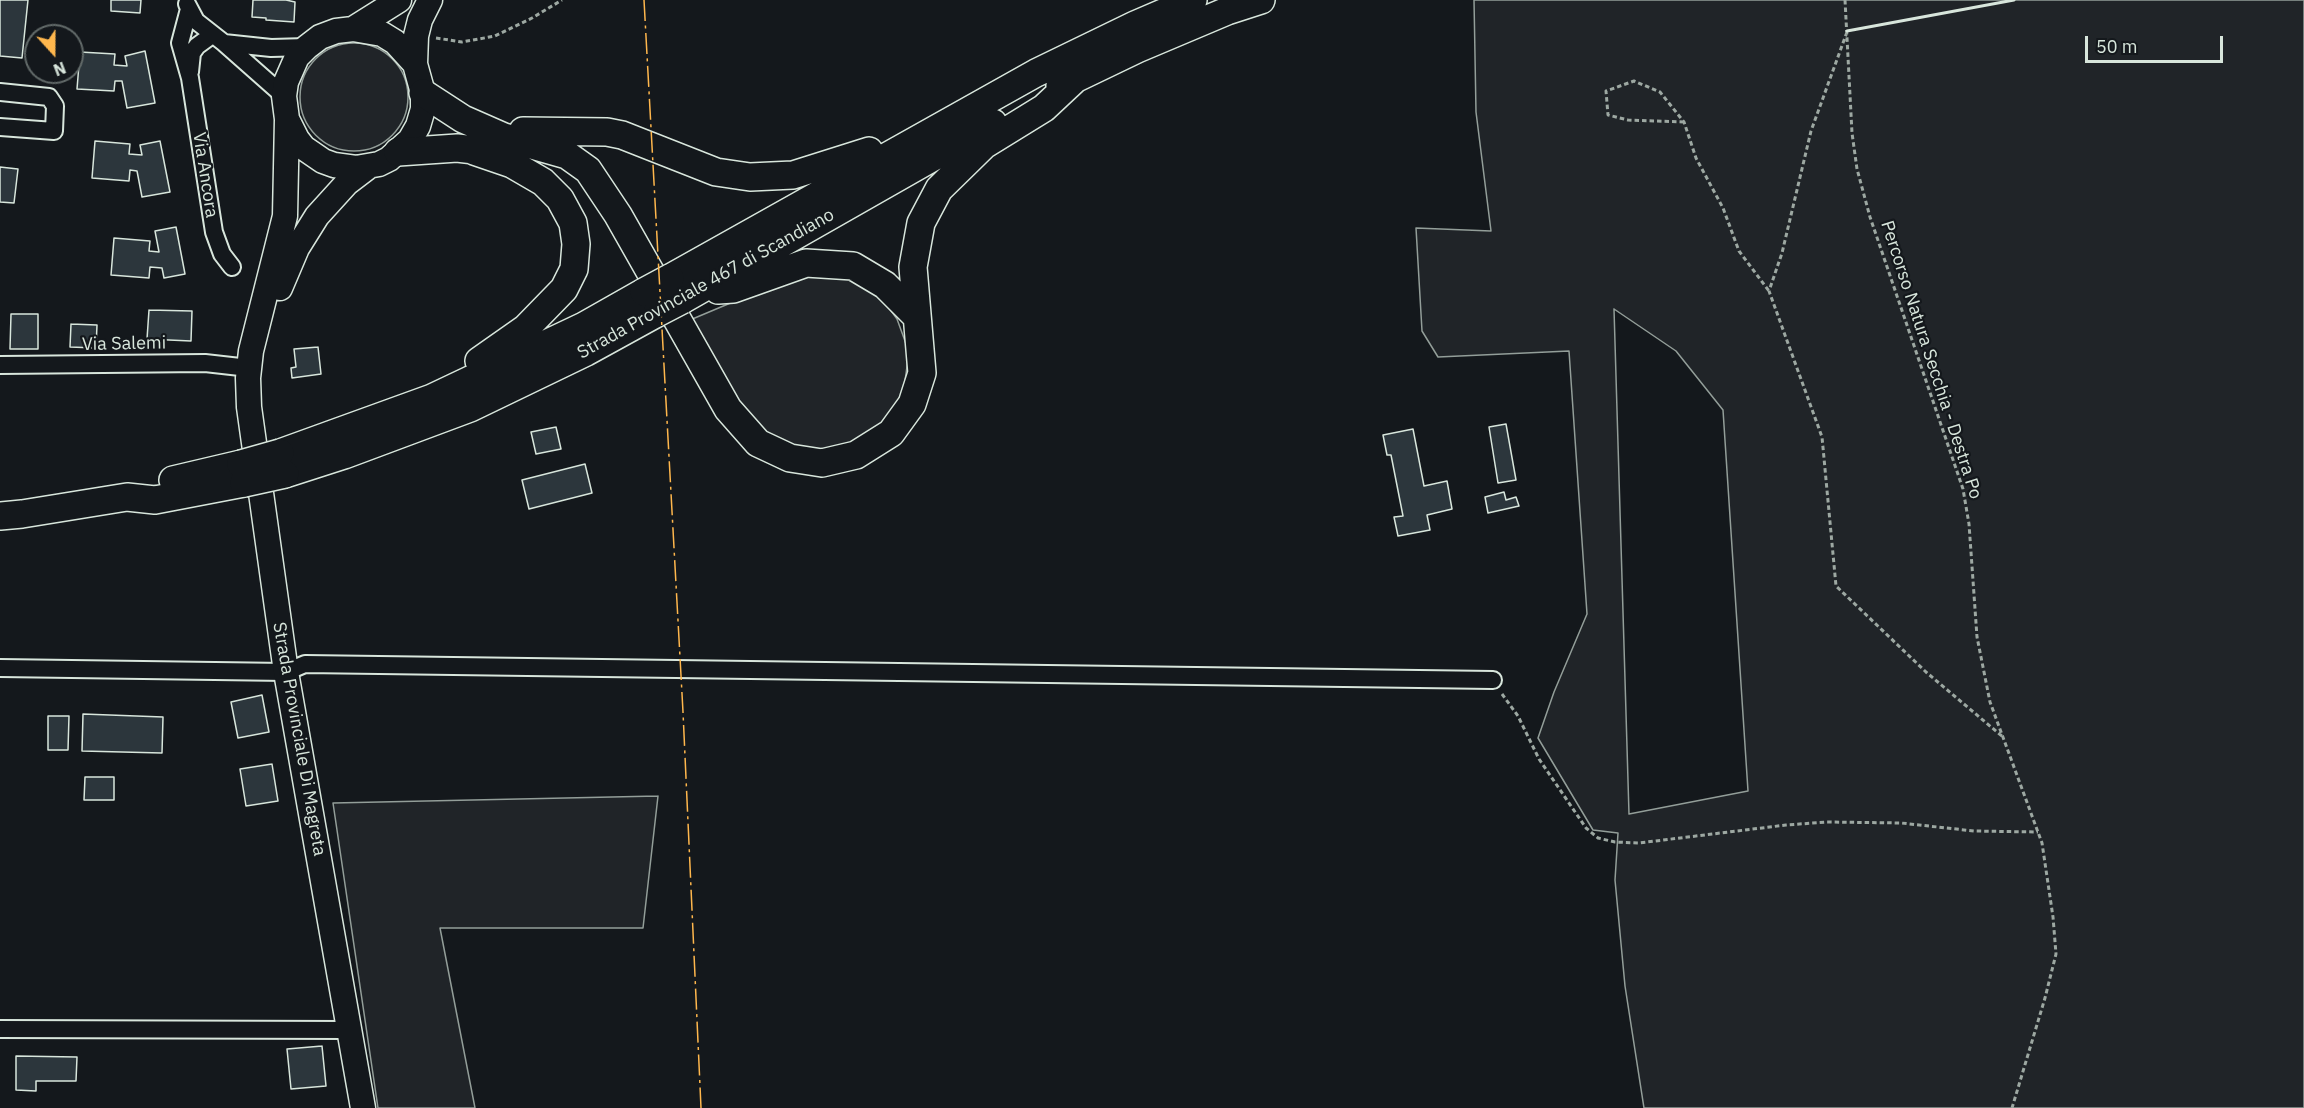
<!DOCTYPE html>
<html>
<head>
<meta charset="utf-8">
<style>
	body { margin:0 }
	#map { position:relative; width:2304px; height:1108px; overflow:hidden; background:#14181c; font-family:"IBM Plex Sans",sans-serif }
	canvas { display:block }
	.north { position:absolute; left:24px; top:24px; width:60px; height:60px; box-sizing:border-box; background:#14181c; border:2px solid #626a69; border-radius:50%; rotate:159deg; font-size:16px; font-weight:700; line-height:24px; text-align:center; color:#d8e6dc }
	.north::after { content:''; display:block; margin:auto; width:21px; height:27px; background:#ffb74d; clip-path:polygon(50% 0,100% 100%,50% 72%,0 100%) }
	.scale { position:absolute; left:2085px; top:36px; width:138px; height:27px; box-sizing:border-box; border:3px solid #d8e6dc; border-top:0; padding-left:8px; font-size:18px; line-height:21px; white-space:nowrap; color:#d8e6dc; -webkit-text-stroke:4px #14181c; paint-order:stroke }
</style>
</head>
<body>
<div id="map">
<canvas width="2304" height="1108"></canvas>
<div class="north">N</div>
<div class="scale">50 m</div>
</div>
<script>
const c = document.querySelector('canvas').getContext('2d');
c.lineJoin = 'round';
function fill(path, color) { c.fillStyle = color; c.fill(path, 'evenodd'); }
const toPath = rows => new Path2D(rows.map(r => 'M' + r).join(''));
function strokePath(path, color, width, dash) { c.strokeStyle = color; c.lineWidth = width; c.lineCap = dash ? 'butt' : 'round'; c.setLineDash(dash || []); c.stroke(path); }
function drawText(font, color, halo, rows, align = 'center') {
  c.font = font + ' "IBM Plex Sans",sans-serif'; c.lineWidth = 4.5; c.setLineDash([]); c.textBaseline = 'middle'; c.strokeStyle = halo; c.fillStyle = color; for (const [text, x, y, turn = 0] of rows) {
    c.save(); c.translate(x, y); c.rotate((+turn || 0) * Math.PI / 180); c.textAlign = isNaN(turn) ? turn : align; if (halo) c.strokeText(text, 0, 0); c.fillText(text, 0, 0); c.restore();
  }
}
const green = toPath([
	[1474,0,2304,0,2304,1108,1644,1108,1625,986,1615,880,1618,833,1593,830,1538,738,1554,692,1587,614,1569,351,1438,357,1422,331,1416,228,1491,231,1476,112,1474,0],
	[1614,309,1676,351,1723,410,1748,791,1629,814,1614,309],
	'300 97a54 54 0 1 1 108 0a54 54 0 1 1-108 0Z',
	[809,270,847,277,876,290,897,319,909,352,904,388,889,419,862,441,827,450,793,445,763,433,739,402,690,320,809,270],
	[658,796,643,928,440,928,475,1108,378,1108,333,803,658,796]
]);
const building = toPath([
	[0,0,28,0,22,58,0,56,0,0],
	[111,0,141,0,140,13,111,11,111,0],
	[253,0,286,0,295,2,294,22,266,20,266,18,252,17,253,0],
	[145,51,155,103,127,108,122,81,115,81,114,91,77,89,80,52,115,54,114,65,127,66,125,56,145,51],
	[95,141,130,144,129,154,142,155,140,145,160,141,170,192,142,197,137,171,130,170,129,181,92,178,95,141],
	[0,167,18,169,14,203,0,202,0,167],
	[176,227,185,274,164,278,162,268,150,267,149,278,111,275,114,238,150,241,149,251,159,252,155,231,176,227],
	[149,310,192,311,191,341,147,339,149,310],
	[11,314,38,314,38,349,10,349,11,314],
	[71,324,97,325,96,348,70,347,71,324],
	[318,347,321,374,292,378,291,368,296,367,294,349,318,347],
	[1506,424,1516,480,1498,483,1489,427,1506,424],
	[556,427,561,449,536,454,531,432,556,427],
	[1413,429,1424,486,1447,481,1452,509,1427,515,1430,530,1398,536,1394,517,1403,516,1391,455,1387,455,1383,435,1413,429],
	[585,464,592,493,529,509,522,480,585,464],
	[1504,492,1506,500,1516,497,1519,506,1488,513,1485,497,1504,492],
	[262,695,269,732,238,738,231,702,262,695],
	[83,714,163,717,162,753,82,751,83,714],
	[48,716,69,716,68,750,48,750,48,716],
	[272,764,278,801,246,806,240,769,272,764],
	[85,777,114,777,114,800,84,800,85,777],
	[322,1046,326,1086,291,1089,287,1049,322,1046],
	[16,1056,77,1057,76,1081,36,1081,36,1091,16,1090,16,1056]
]);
const path = toPath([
	[1845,0,1852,133,1857,169,1870,217,1963,489,1969,524,1977,637,1990,702,2042,843,2053,917,2056,954,2045,998,2012,1108],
	[1847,32,1811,131,1782,253,1769,291,1822,437,1836,586,1926,672,2003,737],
	[436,38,462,42,495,36,532,18,562,0],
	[1684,122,1628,120,1608,115,1606,91,1634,81,1660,92,1684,122,1696,158,1723,208,1739,251,1769,291],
	[1502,694,1518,716,1539,759,1586,828,1598,838,1615,842,1639,843,1786,825,1827,822,1901,823,1974,831,2038,832]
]);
const minor = toPath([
	[187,4,196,21,224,43],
	[189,9,180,43,190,78,214,232,222,254,232,267],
	[190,72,192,53,197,46,212,35],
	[0,92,49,97,55,106,54,131,0,127],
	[284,96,224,43,271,48,307,47],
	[0,365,205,363,249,368],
	[0,668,286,672,305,664,1493,680],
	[0,1029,348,1030]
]);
const secondary = toPath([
	[353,29,382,34,395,42,415,64,423,93,423,109,418,126,410,140,389,159,379,164,356,168,334,165,323,161,304,148,297,139,287,119,284,96,286,82,297,57,307,47,320,37,336,31,353,29,399,0],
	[415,64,416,36,420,20,430,0],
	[287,119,285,216,251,351,248,378,249,407,286,672,363,1108],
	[280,288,297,248,317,216,347,183,368,167]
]);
const primary = toPath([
	[1060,86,1137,49,1227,11,1261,0],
	[423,93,463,119,504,137,567,155,588,170,618,215,728,409,758,443,790,458,822,463,856,455,891,433,912,404,922,373,913,267,921,223,939,189,984,145,1044,108,1075,79],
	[523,131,607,132,622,135,716,172,750,177,793,175,869,151],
	[474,151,512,164,543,182,560,199,573,223,576,244,574,269,564,289,526,328,479,361],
	[398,152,457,148,492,152],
	[670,278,1036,73,1135,25,1193,0],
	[718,290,733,289,806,263,853,266,885,285,916,316],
	[682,300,993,123],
	[280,453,432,398,584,326,644,292],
	[285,474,344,455,470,408,586,352,657,313],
	[173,480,241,464],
	[0,516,22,514,127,497,155,500,244,483]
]);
const primaryBridge = toPath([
	[644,292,670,278],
	[657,313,682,300],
	[241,464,280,453],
	[244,483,285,474]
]);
const wall = toPath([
	[1847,31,2014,0]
]);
const power = toPath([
	[644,0,683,712,701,1108]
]);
const streetNames = [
	["Via Ancora",205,175,81],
	["Strada Provinciale 467 di Scandiano",706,284,-29],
	["Via Salemi",124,344,-1],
	["Percorso Natura Secchia - Destra Po",1931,360,72],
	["Strada Provinciale Di Magreta",299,739,80]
];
fill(green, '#202428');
strokePath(green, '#939e99', 1.5);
fill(building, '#2c363c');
strokePath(building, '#d8e6dc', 1.5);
strokePath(minor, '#d8e6dc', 20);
strokePath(secondary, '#d8e6dc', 27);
strokePath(primary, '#d8e6dc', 30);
strokePath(path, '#9da8a2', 3, [4.5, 3]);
strokePath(minor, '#14181c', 16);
strokePath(secondary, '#14181c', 24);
strokePath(primary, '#14181c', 27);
strokePath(primaryBridge, '#d8e6dc', 30, []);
strokePath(primaryBridge, '#14181c', 27);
strokePath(wall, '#d8e6dc', 3);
strokePath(power, '#ffb74d', 1.5, [21, 4.5, 3, 4.5]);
drawText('18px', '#d8e6dc', '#14181c', streetNames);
</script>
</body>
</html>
